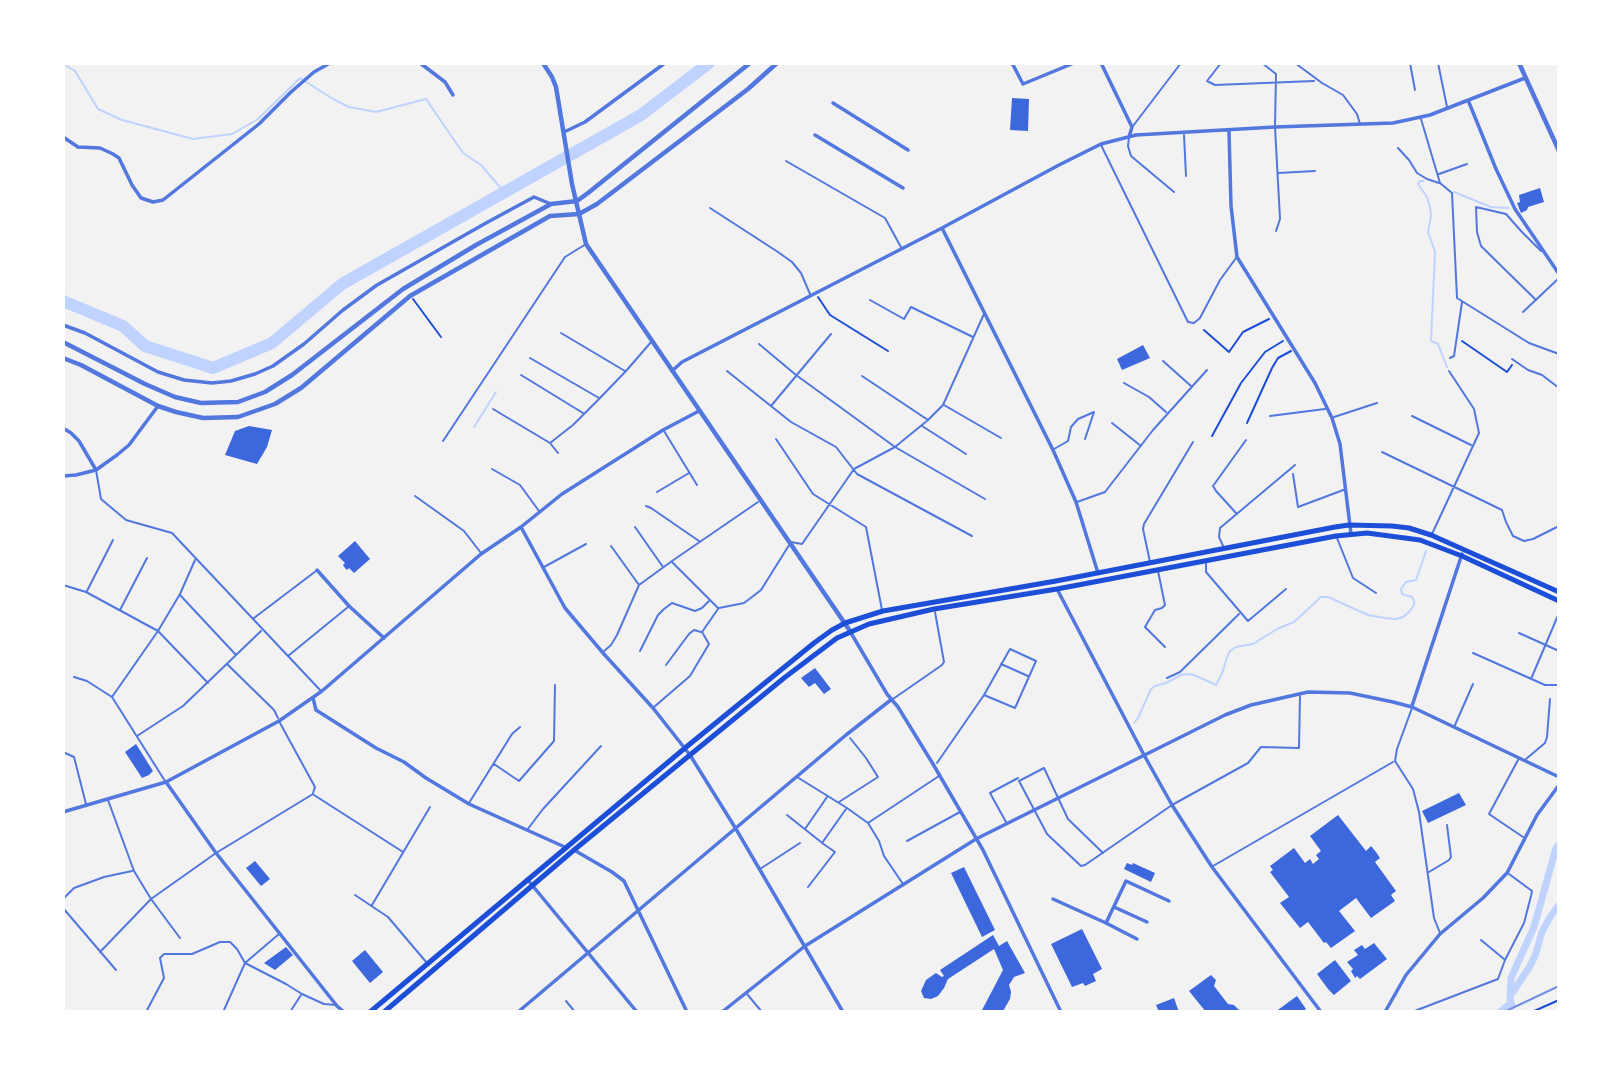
<!DOCTYPE html>
<html>
<head>
<meta charset="utf-8">
<style>
	body { margin:0 }
	#map { position:relative; width:1622px; height:1075px; overflow:hidden; background:#f2f2f2; font-family:"IBM Plex Serif",serif }
	canvas { display:block }
	.frame { position:absolute; inset:0; border:65px solid #fff; pointer-events:none }
</style>
</head>
<body>
<div id="map">
<canvas width="1622" height="1075"></canvas>
<div class="frame"></div>
</div>
<script>
const c = document.querySelector('canvas').getContext('2d');
c.lineJoin = 'round';
const toPath = rows => new Path2D(rows.map(r => 'M' + r).join(''));
function strokePath(path, color, width, dash) { c.strokeStyle = color; c.lineWidth = width; c.lineCap = dash ? 'butt' : 'round'; c.setLineDash(dash || []); c.stroke(path); }
function fill(path, color) { c.fillStyle = color; c.fill(path, 'evenodd'); }
const stream = toPath([
	[63,64,75,71,98,109,122,120,193,139,232,134,258,119,300,78,333,99,349,107,376,112,426,99,463,153,481,165,505,193],
	[1424,181,1420,181,1418,184,1427,197,1430,207,1431,216,1428,232,1435,252,1431,341,1438,344,1447,367],
	[1454,192,1491,207,1508,208],
	[474,427,496,392],
	[1134,723,1138,718,1151,689,1155,686,1166,683,1181,675,1188,674,1194,675,1216,685,1223,671,1227,657,1230,651,1236,647,1253,644,1277,629,1294,622,1321,597,1328,597,1368,615,1385,618,1396,619,1403,617,1409,612,1414,605,1414,601,1412,597,1402,594,1401,589,1406,582,1416,580,1426,551]
]);
const canal = toPath([
	[1513,992,1530,966,1535,956,1542,932,1550,917,1559,905],
	[1512,1006,1510,999,1511,978,1534,927,1556,848,1559,844],
	[1500,1012,1511,1003]
]);
const river = toPath([
	[63,301,123,326,145,346,213,368,272,343,342,284,641,115,709,63]
]);
const building = toPath([
	[1012,98,1029,99,1028,131,1010,130],
	[1540,188,1544,202,1528,207,1527,210,1521,213,1517,203,1520,202,1519,195],
	[1143,345,1150,358,1122,370,1117,359],
	[249,426,272,430,267,447,257,464,225,455,235,431],
	[355,541,370,559,354,573,349,568,347,570,345,568,343,565,345,563,338,556],
	[815,668,831,689,824,694,815,683,809,687,801,678],
	[136,744,153,771,149,775,142,778,125,752],
	[1459,793,1466,805,1428,823,1422,811],
	[1338,815,1366,851,1371,846,1376,852,1380,858,1375,862,1396,891,1391,895,1395,901,1371,918,1356,898,1339,911,1355,931,1331,948,1326,942,1324,943,1308,922,1300,928,1280,903,1289,897,1270,872,1273,870,1270,866,1294,848,1305,863,1310,859,1313,864,1319,859,1316,855,1321,851,1310,836],
	[255,861,270,879,261,886,246,868],
	[1127,863,1132,865,1133,863,1155,873,1151,882,1124,869],
	[964,867,995,930,982,937,951,873],
	[1082,929,1102,969,1093,974,1096,981,1085,986,1083,983,1072,987,1051,944],
	[993,935,999,946,1007,941,1025,973,1014,977,1009,985,1011,992,1010,999,1003,1011,981,1012,1003,970,994,949,948,979,944,988,938,996,931,999,924,998,921,991,926,980,936,973,942,977,944,976,940,970],
	[1374,943,1387,959,1360,979,1357,976,1355,978,1351,971,1353,969,1347,962,1358,955,1354,950,1362,945,1365,949],
	[286,947,293,955,275,970,264,963],
	[365,950,383,972,370,983,352,961],
	[1335,960,1351,981,1334,995,1328,989,1317,974],
	[1211,975,1216,980,1214,986,1228,1004,1234,1005,1241,1012,1206,1012,1189,991],
	[1297,996,1306,1009,1302,1012,1275,1012],
	[1174,998,1179,1012,1159,1012,1156,1005]
]);
const path = toPath([
	[818,297,830,315,888,351],
	[413,299,441,337],
	[1204,330,1229,352,1243,332,1269,319],
	[1462,341,1507,372,1512,365],
	[1247,423,1272,368,1278,358,1291,351],
	[1212,436,1241,383,1265,352,1283,341],
	[1532,1012,1559,1000]
]);
const service = toPath([
	[1221,63,1207,81,1215,85,1314,81],
	[1262,63,1276,74,1275,127,1280,219,1276,231],
	[1295,63,1322,83,1343,95,1357,114,1360,124],
	[1410,63,1415,90],
	[1438,63,1447,107],
	[1365,64,1365,63],
	[1421,119,1440,183,1452,193,1457,298,1529,343,1559,354],
	[1133,126,1181,63],
	[1184,135,1186,176],
	[1129,137,1128,146,1131,156,1174,192],
	[1101,145,1188,322,1194,323,1200,318,1220,280,1236,258],
	[1398,148,1409,160,1417,173,1427,179,1439,183],
	[786,161,885,218,902,249],
	[1278,173,1315,171],
	[1439,174,1467,164],
	[710,208,778,252,792,262,801,273,810,294],
	[870,300,904,319,911,307,973,337],
	[1536,300,1481,246,1477,232,1476,207,1506,214,1521,231,1541,251],
	[1523,312,1559,278],
	[561,333,625,371],
	[759,344,796,375,895,447,985,499],
	[530,358,599,398],
	[1450,358,1454,356,1462,302],
	[1512,359,1528,370,1542,375,1559,388],
	[1163,361,1191,386],
	[727,371,791,422,836,447,857,474,972,536],
	[521,375,583,413],
	[862,376,928,420],
	[1124,383,1149,397,1166,412],
	[944,405,1001,438],
	[771,406,831,334],
	[493,409,550,443,558,453],
	[1270,416,1325,409],
	[1412,416,1471,445],
	[1334,417,1377,403],
	[1112,423,1141,446],
	[922,426,966,454],
	[664,431,697,485],
	[776,439,813,494,866,527,882,610],
	[443,441,565,257,586,244],
	[550,443,573,425,599,399,626,371,652,341],
	[1054,449,1068,441,1071,427,1078,419,1094,412,1085,439],
	[1382,452,1502,510,1506,522,1513,536,1524,541,1533,539,1559,526],
	[492,469,520,485,539,511],
	[96,470,101,499,126,520,172,533,321,691],
	[1293,474,1298,507,1346,489],
	[657,492,689,473],
	[415,496,464,531,481,553],
	[1077,502,1105,492,1153,430,1207,370],
	[646,506,651,508,699,541],
	[1236,513,1216,491,1213,486,1246,440],
	[635,527,663,567],
	[1432,534,1479,433,1474,409,1449,371],
	[1337,538,1353,578,1376,593],
	[611,546,639,585],
	[1224,548,1219,537,1220,528,1295,465],
	[672,562,718,608],
	[1150,562,1143,529,1144,524,1193,442],
	[1206,562,1206,572,1248,621,1286,589],
	[544,567,586,544],
	[1158,571,1165,605,1162,608,1155,610,1145,627,1165,647],
	[63,585,86,592,158,631,208,683],
	[87,591,113,540],
	[180,595,236,655],
	[719,608,744,603,752,597,761,590,791,542,802,544,854,469,895,447,928,420,943,405,984,314],
	[120,610,147,558],
	[254,618,316,571],
	[1519,633,1559,651],
	[640,651,658,615,664,609,672,603,695,611,702,608,709,601],
	[603,652,611,645,617,635,639,585,672,561,758,502],
	[1473,653,1545,685,1559,685],
	[288,656,348,607],
	[227,664,274,710,278,718],
	[1001,664,1028,676],
	[666,665,689,634,694,630,701,632],
	[74,677,87,681,112,697,165,781],
	[1167,678,1180,672,1239,614],
	[1531,679,1559,613],
	[112,697,158,631,180,594,195,560],
	[893,699,942,665,944,662,935,612],
	[654,707,690,676,709,644,702,632,718,609],
	[1412,708,1397,749,1395,761,1413,789,1419,812,1434,918,1440,933],
	[280,723,315,787,313,793],
	[1455,725,1473,684],
	[137,736,183,706,261,631],
	[63,752,74,757,86,804],
	[1526,759,1545,743,1547,737,1550,699],
	[1518,760,1489,814,1523,837],
	[937,763,984,695,1010,649,1036,661,1015,708,984,695],
	[494,764,519,781,554,741,555,685],
	[797,777,847,808,868,823,879,841,884,856,903,884],
	[314,795,403,852],
	[108,800,134,871,151,899,180,938],
	[839,802,878,777,866,758,850,738],
	[469,803,512,734,520,727],
	[787,815,821,842],
	[1006,822,990,793,1018,778],
	[868,823,939,776],
	[805,829,827,797],
	[527,830,543,809,601,746],
	[907,841,960,812],
	[1103,853,1068,819,1044,768,1019,781,1047,834,1081,866,1085,865,1172,805,1248,763,1261,747,1299,748,1300,696],
	[1213,866,1393,762],
	[760,869,800,843],
	[1429,872,1449,860,1451,857,1447,825],
	[808,887,835,852,822,843,846,809],
	[355,895,388,917,427,963],
	[63,899,74,888,104,877,132,871],
	[372,905,430,807],
	[63,908,116,970],
	[1481,940,1504,959],
	[100,952,151,899,216,853,313,794],
	[747,994,762,1012],
	[566,1001,575,1012],
	[224,1010,245,963,279,934],
	[146,1012,164,978,160,958,164,954,192,954,220,942,230,942,237,949,245,963,286,984,302,994,324,1004,336,1005],
	[290,1012,301,995],
	[1412,1012,1498,979,1505,960,1524,923,1531,896,1532,891,1509,874]
]);
const minor = toPath([
	[420,63,445,82,453,95],
	[1012,63,1023,84,1074,63],
	[1101,63,1132,127,1129,137],
	[1468,100,1496,169,1515,209,1559,274],
	[833,103,908,150],
	[1229,131,1231,206,1237,257,1315,383,1332,418,1340,444,1351,534],
	[564,132,585,122,665,63],
	[815,135,903,188],
	[63,137,78,147,100,148,113,154,119,158,132,185,141,198,153,202,163,200,259,124,291,92,314,72,330,63],
	[942,228,1053,450,1076,502,1098,573],
	[63,325,85,333,158,372,184,380,212,383,231,381,255,374,273,366,304,344,343,310,377,285,486,223,534,197,551,204],
	[672,371,682,362,942,228,1059,165,1101,144,1136,135,1275,127,1393,123,1430,115,1525,78],
	[63,428,71,433,79,441,96,470],
	[63,476,76,475,96,470,117,455,129,445,158,406],
	[521,527,565,608,603,653,653,708,690,755,736,829,843,1012],
	[317,570,349,606,384,638],
	[1057,589,1144,755,1172,805,1212,867,1321,1012],
	[851,633,887,694,898,707,933,764,983,850,1061,1012],
	[313,698,316,710,376,748,404,762,426,778,469,804,567,848],
	[1412,706,1462,554],
	[166,782,216,853,337,1006,344,1012],
	[63,812,166,782,279,721,322,691,481,554,521,527,562,494,663,430,699,411],
	[574,850,612,872,624,881,687,1012],
	[527,879,637,1012],
	[1053,899,1106,923,1137,939],
	[1114,907,1147,922],
	[1106,923,1126,881,1169,901],
	[518,1012,846,735,892,699],
	[722,1012,805,946,976,839,1225,715,1251,705,1308,692,1350,693,1393,702,1412,707,1559,777],
	[1385,1012,1406,975,1440,934,1483,898,1507,873,1537,815,1559,785]
]);
const tertiary = toPath([
	[543,63,552,77,556,87,572,184,586,244,850,631],
	[1519,63,1559,151],
	[63,342,145,384,175,397,201,403,238,402,265,392,292,375,403,289,476,245,551,204,577,201,588,193,750,63],
	[63,358,81,365,158,406,176,412,203,418,238,417,275,404,301,388,410,296,550,216,579,214,597,204,748,89,777,63]
]);
const primary = toPath([
	[370,1012,685,748,814,643,832,630,845,623,883,611,1056,581,1335,527,1349,525,1392,526,1409,528,1431,535,1559,592],
	[384,1012,574,850,784,678,837,638,869,624,934,609,1057,589,1336,536,1367,533,1420,540,1462,556,1559,601]
]);
const rail = toPath([
	[1504,1012,1559,986]
]);
strokePath(stream, '#bfd3fe', 2);
strokePath(canal, '#bfd3fe', 7);
strokePath(river, '#bfd3fe', 12);
fill(building, '#3d67dc');
strokePath(path, '#1d4ed8', 2);
strokePath(service, '#5277de', 2);
strokePath(minor, '#5277de', 3.5);
strokePath(tertiary, '#5277de', 4.5);
strokePath(primary, '#1d4ed8', 5);
strokePath(rail, '#7290e2', 2);
</script>
</body>
</html>
